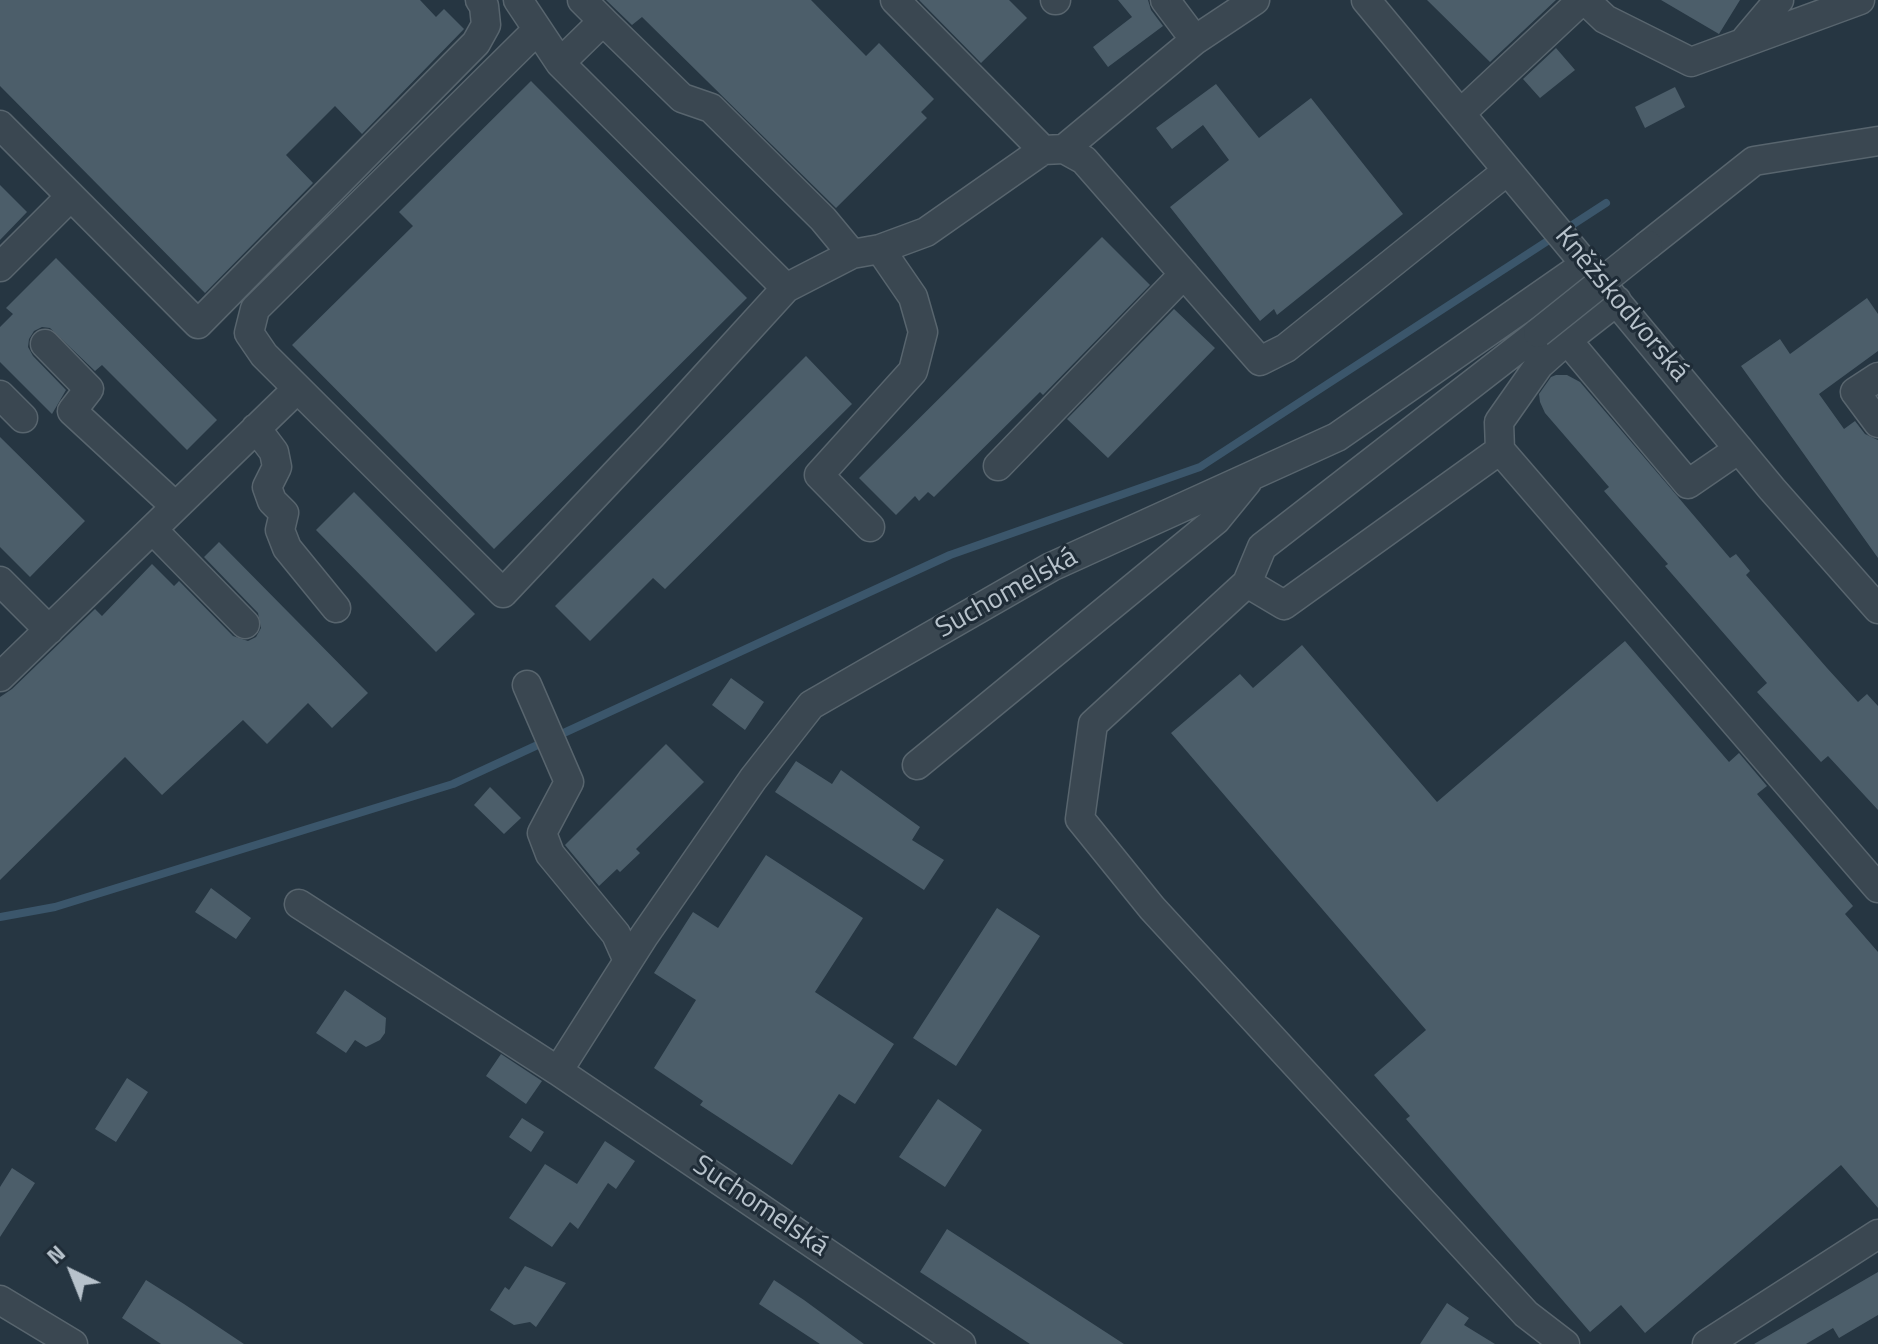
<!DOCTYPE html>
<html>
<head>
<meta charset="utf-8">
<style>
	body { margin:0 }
	#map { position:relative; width:1878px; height:1344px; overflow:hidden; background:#263642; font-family:"Titillium Web",sans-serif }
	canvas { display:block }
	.north { position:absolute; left:32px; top:1232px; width:80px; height:80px; -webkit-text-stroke:6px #1f2c37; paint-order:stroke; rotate:317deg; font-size:22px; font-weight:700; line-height:32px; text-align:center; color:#b7c2cb }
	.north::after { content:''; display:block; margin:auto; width:28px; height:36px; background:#b7c2cb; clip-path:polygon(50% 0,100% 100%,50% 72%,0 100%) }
</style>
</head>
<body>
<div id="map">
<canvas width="1878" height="1344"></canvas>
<div class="north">N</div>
</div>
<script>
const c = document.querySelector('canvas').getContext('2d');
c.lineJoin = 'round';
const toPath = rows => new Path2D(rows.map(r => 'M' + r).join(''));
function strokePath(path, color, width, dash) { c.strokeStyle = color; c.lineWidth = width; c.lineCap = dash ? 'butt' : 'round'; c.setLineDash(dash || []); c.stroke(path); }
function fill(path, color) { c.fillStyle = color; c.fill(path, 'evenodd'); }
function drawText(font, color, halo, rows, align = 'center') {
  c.font = font + ' "Titillium Web",sans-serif'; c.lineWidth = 6; c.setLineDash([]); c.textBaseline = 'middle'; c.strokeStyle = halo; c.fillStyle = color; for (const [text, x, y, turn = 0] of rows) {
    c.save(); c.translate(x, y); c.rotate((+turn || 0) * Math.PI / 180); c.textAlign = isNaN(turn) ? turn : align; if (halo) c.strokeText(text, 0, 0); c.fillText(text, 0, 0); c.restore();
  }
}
const stream = toPath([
	[0,917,55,907,453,784,950,555,1200,467,1606,203]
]);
const building = toPath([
	[0,0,420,0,436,17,444,9,464,29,362,134,335,106,286,155,313,183,205,293,0,86],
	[606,0,811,0,866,56,879,43,934,99,921,112,927,118,836,208,642,17,632,25],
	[919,0,1009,0,1027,18,981,63],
	[1118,0,1148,0,1151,10,1163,26,1108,67,1093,47,1132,17],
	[1427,0,1556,0,1490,62],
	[1661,0,1740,0,1719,34],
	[1556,48,1575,70,1540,98,1523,79],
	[531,81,747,298,494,549,292,345,413,226,399,212],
	[1216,84,1259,138,1311,98,1403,214,1277,315,1274,309,1260,321,1170,207,1229,160,1203,125,1172,149,1156,128],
	[1675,87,1685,107,1645,128,1635,107],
	[0,185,27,212,0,240],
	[1102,237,1150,285,1043,395,1040,392,934,497,928,492,919,501,915,496,896,515,859,478],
	[56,258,217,420,187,450,102,365,95,371,50,328,42,327,34,331,29,339,28,347,33,356,66,390,52,414,0,362,0,327,13,314,6,308],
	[1867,298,1878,314,1878,351,1819,394,1844,429,1855,421,1865,434,1878,440,1878,558,1741,366,1780,339,1790,354],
	[1174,309,1215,348,1108,458,1067,419],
	[806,356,852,404,665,589,653,578,590,641,555,606],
	[1556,375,1567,375,1580,382,1730,558,1736,554,1750,571,1746,575,1827,668,1858,702,1867,694,1878,706,1878,810,1828,756,1821,762,1757,692,1767,683,1665,566,1668,564,1604,491,1609,487,1545,413,1540,402,1539,394,1551,377],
	[0,437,85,521,30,577,0,547],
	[354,492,475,614,436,652,316,530],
	[219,542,368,693,332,728,308,703,267,744,243,720,162,795,125,757,0,880,0,697,12,689,95,609,102,616,152,564,174,586,179,581,233,636,248,641,256,637,261,628,258,613,204,557],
	[1625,641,1729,762,1739,753,1767,786,1757,794,1853,906,1845,914,1878,952,1878,1208,1841,1165,1645,1333,1621,1305,1590,1332,1406,1119,1410,1116,1374,1075,1426,1030,1171,733,1240,674,1253,688,1302,645,1437,802],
	[731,678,764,702,745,730,712,705],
	[666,744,704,782,636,849,640,853,620,872,617,869,599,886,565,845],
	[796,761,832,784,841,770,920,827,912,840,944,860,924,890,775,792],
	[490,787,521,818,504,834,474,805],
	[766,855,863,918,815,992,894,1044,855,1104,839,1094,792,1165,700,1105,703,1101,654,1068,696,1000,654,973,693,912,718,928],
	[211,888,251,918,236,939,195,912],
	[997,908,1040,936,956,1066,913,1038],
	[345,990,386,1018,385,1033,380,1040,366,1047,355,1040,346,1053,316,1033],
	[501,1054,542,1081,526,1104,486,1076],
	[127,1078,148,1092,116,1142,95,1129],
	[938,1099,982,1130,945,1187,899,1157],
	[522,1118,544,1132,531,1152,509,1137],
	[605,1141,635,1161,616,1189,608,1183,578,1229,570,1222,552,1247,509,1218,545,1164,577,1184],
	[12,1168,35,1183,0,1237,0,1187],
	[947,1229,1124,1344,1030,1344,920,1272],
	[525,1266,566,1283,536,1327,530,1322,514,1325,490,1310,505,1287,509,1290],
	[1878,1272,1878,1315,1839,1338,1833,1328,1806,1344,1754,1344],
	[146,1280,184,1304,244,1344,161,1344,122,1318],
	[774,1280,804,1300,864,1344,820,1344,759,1304],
	[1447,1303,1469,1318,1464,1325,1495,1344,1420,1344]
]);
const minor = toPath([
	[518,0,560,63,786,288],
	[582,0,603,21],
	[895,0,1043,150],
	[1055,0,1056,0],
	[1165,0,1195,40,1255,0],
	[1366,0,1772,489,1878,609],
	[1585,0,1605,19,1691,62,1860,0],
	[536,31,255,309,249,333,264,355,503,593,652,435,786,288,852,254],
	[1746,39,1779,0],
	[560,63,603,21,682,98,711,108,823,219,852,254,880,249,926,232,1043,150,1064,149,1084,160,1260,361,1286,348,1507,171],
	[1461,113,1582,0],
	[0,125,198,324,476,43,486,25,484,6,480,0],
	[1064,149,1195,40],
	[1648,245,1754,161,1878,141],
	[0,267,70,197],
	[1617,301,1567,340,1688,484,1739,449],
	[1538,333,1262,547,1247,583,1093,724,1080,819,1152,908,1526,1314,1565,1344],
	[45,344,89,389,72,411,175,506],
	[1878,377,1855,392,1878,423],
	[0,395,23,418],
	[256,428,274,452,277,467,267,487,272,501,284,513,280,530,287,548,336,608],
	[1500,450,1878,888],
	[998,466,1184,274],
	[870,527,819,475,913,371,923,332,913,297,880,249],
	[153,530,245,624],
	[0,581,49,630],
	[1247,583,1284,605,1500,450,1499,422,1539,365,1567,340],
	[0,677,297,389],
	[527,685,569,782,542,833,550,854,616,934,628,961],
	[917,765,1216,520,1247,482],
	[299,904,558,1071,961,1344],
	[558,1071,644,936,753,779,811,705,1051,567,1337,437,1587,263],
	[0,1300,73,1344],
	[1707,1344,1878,1234]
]);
const minorBridge = toPath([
	[1538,333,1648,245]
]);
const streetNames = [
	["Kněžskodvorská",1621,305,50],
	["Suchomelská",1007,594,-29],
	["Suchomelská",760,1207,34]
];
strokePath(stream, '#3b566b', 8);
fill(building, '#4c5e6a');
strokePath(minor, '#58656e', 31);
strokePath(minor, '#3a4751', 28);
strokePath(minorBridge, '#58656e', 31, []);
strokePath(minorBridge, '#3a4751', 28);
drawText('28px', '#b7c2cb', '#1f2c37', streetNames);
</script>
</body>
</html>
